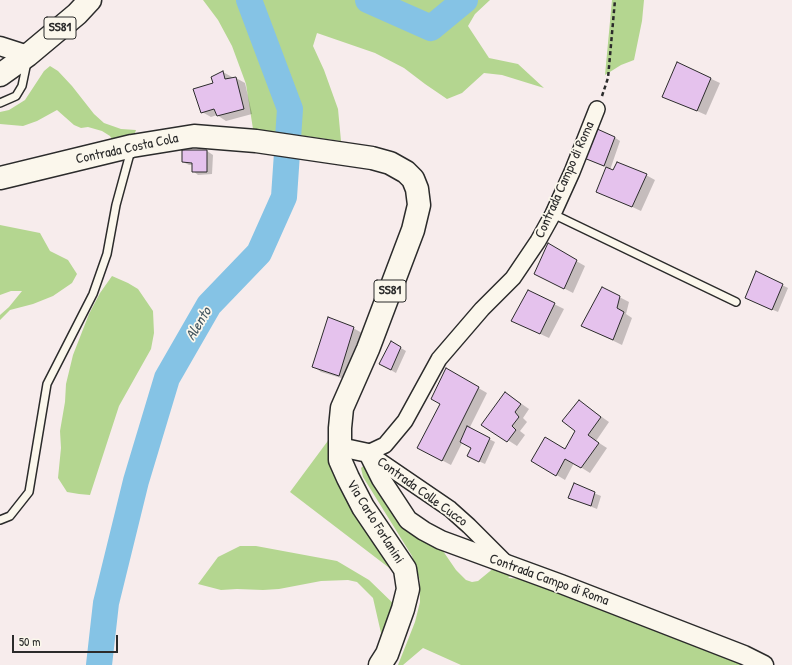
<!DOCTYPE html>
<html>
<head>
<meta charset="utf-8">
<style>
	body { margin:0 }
	#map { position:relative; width:792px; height:665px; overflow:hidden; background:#f7ecec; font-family:"Patrick Hand",sans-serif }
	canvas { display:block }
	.scale { position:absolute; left:12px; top:635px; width:106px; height:18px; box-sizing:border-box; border:2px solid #2b2b2b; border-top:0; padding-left:5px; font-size:12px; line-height:14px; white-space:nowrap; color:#2b2b2b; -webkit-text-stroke:3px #fbf7ec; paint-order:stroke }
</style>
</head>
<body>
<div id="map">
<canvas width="792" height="665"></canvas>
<div class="scale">50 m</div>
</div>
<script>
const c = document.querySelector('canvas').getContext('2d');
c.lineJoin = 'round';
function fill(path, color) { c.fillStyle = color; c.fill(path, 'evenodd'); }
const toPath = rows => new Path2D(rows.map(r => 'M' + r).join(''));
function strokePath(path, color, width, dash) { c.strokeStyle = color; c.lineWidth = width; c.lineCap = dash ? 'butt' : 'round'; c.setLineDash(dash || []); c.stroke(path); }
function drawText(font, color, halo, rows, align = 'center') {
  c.font = font + ' "Patrick Hand",sans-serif'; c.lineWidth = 3.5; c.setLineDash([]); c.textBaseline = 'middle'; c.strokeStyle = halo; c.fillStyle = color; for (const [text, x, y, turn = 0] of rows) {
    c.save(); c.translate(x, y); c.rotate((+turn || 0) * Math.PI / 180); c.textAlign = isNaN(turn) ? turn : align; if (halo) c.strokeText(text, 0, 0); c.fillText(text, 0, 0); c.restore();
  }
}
const green = toPath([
	[203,0,490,0,475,14,468,26,489,58,518,64,544,88,502,75,484,73,462,93,447,99,425,84,404,68,375,53,317,33,313,46,324,70,338,109,341,141,253,129,246,84,232,46,218,20],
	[612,0,644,0,642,21,634,60,621,65,605,75],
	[50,66,58,71,72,86,94,114,104,123,121,129,136,130,133,138,113,141,110,136,102,131,88,127,81,128,74,125,57,110,37,121,23,126,0,124,0,112,9,110,25,100,44,71],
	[0,225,40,233,50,251,68,260,77,274,72,283,53,296,33,304,10,310,0,320,0,315,9,307,22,291,11,291,0,295],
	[112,276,128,283,138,289,153,311,154,333,151,349,119,406,90,495,79,494,67,492,58,478,61,448,60,431,65,402,66,384,73,355,89,314,100,293],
	[330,438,336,441,338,459,342,474,351,491,382,539,396,564,402,577,404,592,400,609,374,665,369,665,377,650,381,633,373,598,357,582,348,580,321,581,279,589,263,590,237,589,221,590,198,584,218,557,240,546,256,546,337,561,369,580,399,609,400,587,392,570,290,492],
	[364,465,433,541,443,551,456,570,466,580,472,582,478,581,495,567,514,573,508,578,527,579,751,665,461,665,423,648,403,665,398,665,415,622,420,602,420,581,412,556,363,477,361,468]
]);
const shadow = toPath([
	[677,63,720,83,706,115,663,96],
	[223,72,232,77,232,79,236,78,245,83,252,114,226,121,217,115,211,117,202,112,215,83],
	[614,137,620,141,610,170,646,175,655,180,641,211,598,191,607,168,585,158],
	[207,151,213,155,212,174,198,175,193,171,193,165,189,165,183,162],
	[548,245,585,266,573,293,544,278],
	[782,285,788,288,778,312,752,301],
	[602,288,629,302,626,314,632,318,622,345,591,330],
	[528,291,564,309,549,338,521,325],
	[353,328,362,333,348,380,321,372,313,366],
	[391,342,406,351,396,373,380,364],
	[446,369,487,393,469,429,495,442,485,464,474,459,473,448,462,443,451,465,426,452,441,404],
	[506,393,529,409,523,418,527,422,520,431,525,435,517,446,483,424],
	[579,401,609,422,596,441,607,448,590,473,574,463,565,480,532,460,566,450,577,431],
	[574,485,601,496,597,509,570,498]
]);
const river = toPath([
	[368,0,431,28,465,0],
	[99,665,106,603,136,481,167,378,209,305,259,253,284,197,290,109,249,0]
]);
const building = toPath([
	[677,62,711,78,697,111,662,97,677,62],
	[223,71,225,79,236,77,244,109,217,116,214,109,201,113,193,89,213,83,211,77,223,71],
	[595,128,615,137,604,166,584,158,595,128],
	[182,150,207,150,207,172,192,172,192,163,182,162,182,150],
	[617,162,647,174,632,207,596,192,606,167,613,170,617,162],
	[548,243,577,260,564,289,534,274,548,243],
	[756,271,783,284,772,310,745,298,756,271],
	[602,287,620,296,617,308,624,312,613,340,581,326,602,287],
	[528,290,555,303,540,334,511,321,528,290],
	[328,317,354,327,339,376,312,367,328,317],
	[391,341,401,347,391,370,379,364,391,341],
	[446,368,479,387,442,461,417,448,440,404,431,399,446,368],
	[505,392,521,404,515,412,519,417,512,426,516,430,507,442,481,425,505,392],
	[579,400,601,417,588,435,599,443,581,468,565,459,556,476,531,461,545,437,565,449,575,431,562,421,579,400],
	[467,426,490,438,479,462,467,456,471,448,460,442,467,426],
	[574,483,595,492,591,506,568,498,574,483]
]);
const path = toPath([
	[602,96,608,78,615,0]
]);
const service = toPath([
	[0,103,16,96,22,86,27,62],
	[553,214,736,302],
	[0,520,10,516,29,492,47,384,93,294,107,254,116,205,131,150]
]);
const minor = toPath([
	[368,453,385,445,405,421,439,359,482,309,513,278,538,241,553,214,572,172,597,109],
	[368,453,450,509,469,526,506,563]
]);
const tertiary = toPath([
	[0,46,28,55],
	[340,447,368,453,381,479,408,520,424,531,441,540,561,584,744,655,764,665]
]);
const primary = toPath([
	[0,75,28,55,77,14,90,0],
	[0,178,132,146,194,136,256,141,372,158,390,163,406,172,413,179,417,189,419,205,413,230,368,349,342,408,340,428,340,460,348,478,363,507,405,569,408,589,403,609,387,654,380,665]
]);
const shields = [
	[60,28,32],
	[390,291,32]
];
const shieldNames = [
	["SS81",60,28],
	["SS81",390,291]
];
const streetNames = [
	["Contrada Costa Cola",127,149,-12],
	["Contrada Campo di Roma",565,180,-66],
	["Contrada Colle Cucco",422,492,36],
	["Via Carlo Forlanini",375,522,58],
	["Contrada Campo di Roma",549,580,20]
];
const waterNames = [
	["Alento",199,324,-59]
];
fill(green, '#b4d690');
fill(shadow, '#0003');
strokePath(river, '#85c3e5', 26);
fill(building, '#e5c2ed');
strokePath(building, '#2b2b2b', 1);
strokePath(service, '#2b2b2b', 10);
strokePath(minor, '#2b2b2b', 18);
strokePath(tertiary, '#2b2b2b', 21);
strokePath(primary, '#2b2b2b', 25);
strokePath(path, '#2b2b2b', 2.5, [4, 3]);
strokePath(service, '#fbf7ec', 7);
strokePath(minor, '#fbf7ec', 15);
strokePath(tertiary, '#fbf7ec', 18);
strokePath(primary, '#fbf7ec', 22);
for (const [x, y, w] of shields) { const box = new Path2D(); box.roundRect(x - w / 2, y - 11, w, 22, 3); c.fillStyle = '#fbf7ec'; c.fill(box); strokePath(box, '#2b2b2b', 1); }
drawText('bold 13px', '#2b2b2b', null, shieldNames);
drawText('14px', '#2b2b2b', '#fbf7ec', streetNames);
drawText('italic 15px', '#465963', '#fbf7ec', waterNames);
</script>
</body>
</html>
